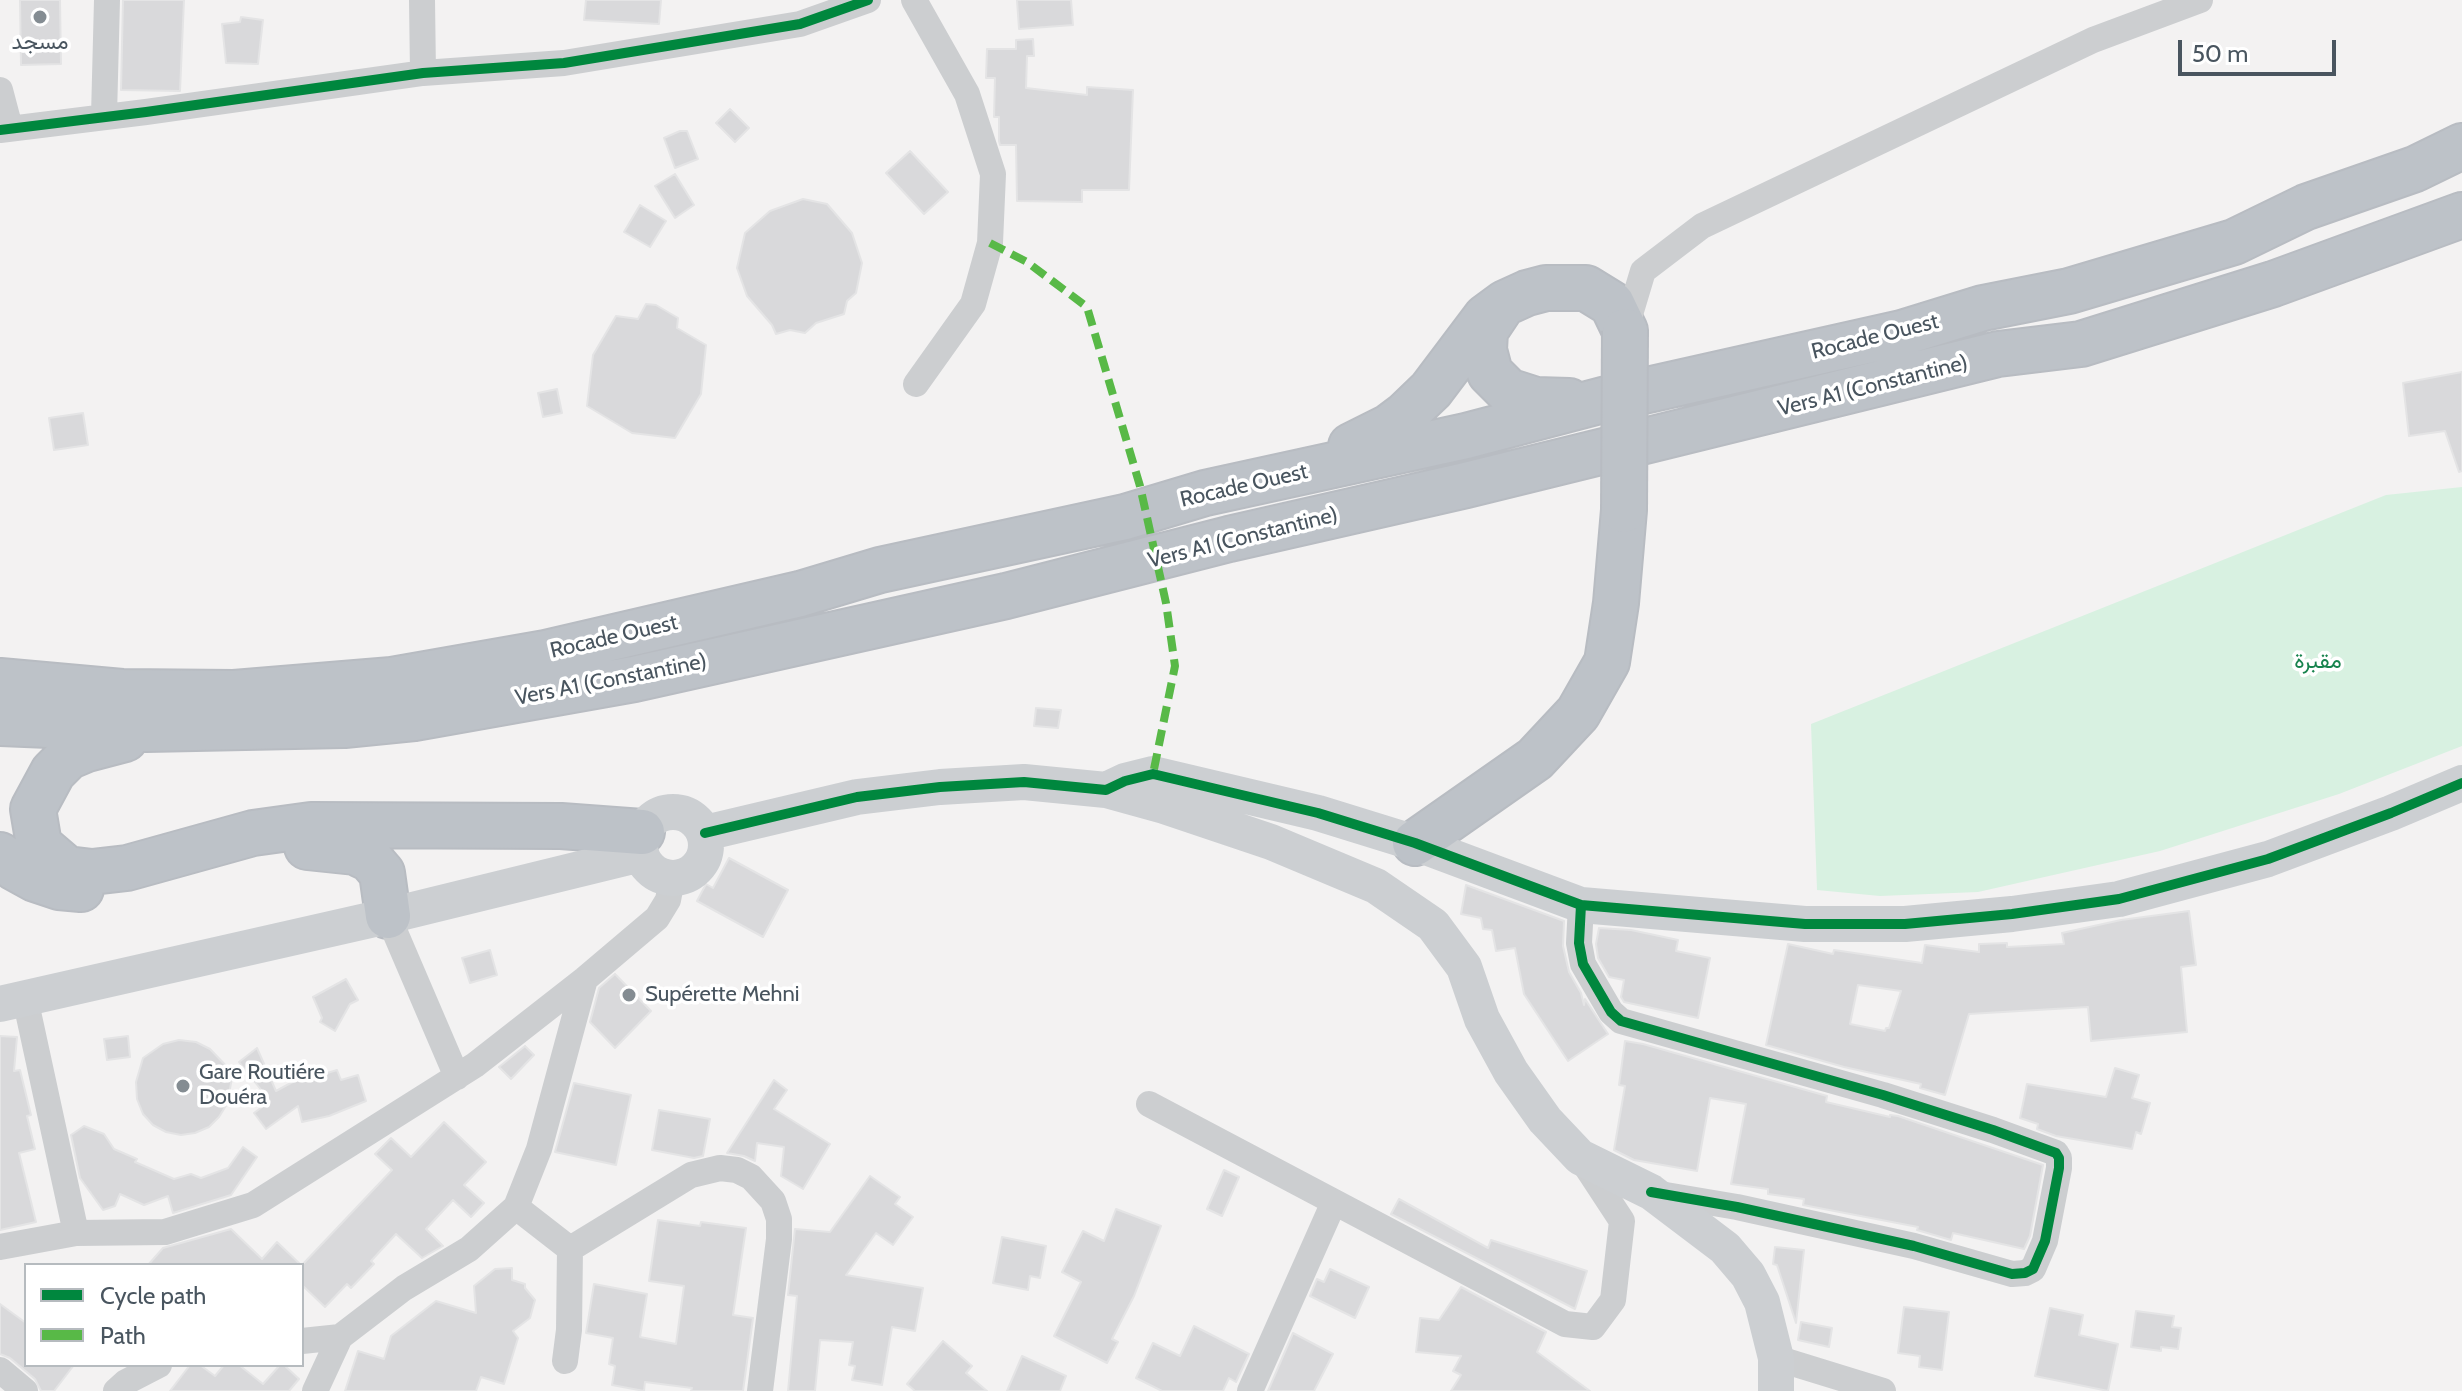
<!DOCTYPE html>
<html>
<head>
<meta charset="utf-8">
<style>
	body { margin:0 }
	#map { position:relative; width:2462px; height:1391px; overflow:hidden; background:#f3f2f2; font-family:Cabin,sans-serif }
	canvas { display:block }
	.legend { position:absolute; left:24px; top:1263px; width:280px; height:104px; box-sizing:border-box; background:#fff; border:2px solid #b6bbbf; margin:0; padding:10px 14px; list-style:none; font-size:24px; color:#49555f }
	.legend li { display:flex; align-items:center; gap:16px; height:40px }
	.legend b { width:40px; border:2px solid #b6bbbf }
	.scale { position:absolute; left:2178px; top:40px; width:158px; height:36px; box-sizing:border-box; border:4px solid #49555f; border-top:0; padding-left:10px; font-size:24px; line-height:28px; white-space:nowrap; color:#49555f; -webkit-text-stroke:6px #fff; paint-order:stroke }
</style>
</head>
<body>
<div id="map">
<canvas width="2462" height="1391"></canvas>
<ul class="legend">
<li><b style="height:10px;background:#00873e"></b>Cycle path</li>
<li><b style="height:10px;background:#58b947"></b>Path</li>
</ul>
<div class="scale">50 m</div>
</div>
<script>
const c = document.querySelector('canvas').getContext('2d');
c.lineJoin = 'round';
function fill(path, color) { c.fillStyle = color; c.fill(path, 'evenodd'); }
const toPath = rows => new Path2D(rows.map(r => 'M' + r).join(''));
function strokePath(path, color, width, dash) { c.strokeStyle = color; c.lineWidth = width; c.lineCap = dash ? 'butt' : 'round'; c.setLineDash(dash || []); c.stroke(path); }
function drawText(font, color, halo, rows, align = 'center') {
  c.font = font + ' Cabin,Vazirmatn,sans-serif'; c.lineWidth = 7; c.setLineDash([]); c.textBaseline = 'middle'; c.strokeStyle = halo; c.fillStyle = color; for (const [text, x, y, turn = 0] of rows) {
    c.save(); c.translate(x, y); c.rotate((+turn || 0) * Math.PI / 180); c.textAlign = isNaN(turn) ? turn : align; if (halo) c.strokeText(text, 0, 0); c.fillText(text, 0, 0); c.restore();
  }
}
const green = toPath([
	[2462,487,2462,746,2339,794,2160,851,1978,892,1880,896,1817,890,1811,724,2386,495]
]);
const building = toPath([
	[20,0,60,0,61,64,21,65,20,0],
	[123,0,184,0,180,91,121,90,123,0],
	[586,0,661,0,659,24,584,20,586,0],
	[1017,0,1071,0,1073,25,1019,29,1017,0],
	[241,17,263,20,258,64,226,63,222,24,240,22,241,17],
	[1033,39,1034,56,1027,56,1026,88,1087,95,1087,87,1133,90,1129,190,1082,190,1082,202,1017,201,1016,145,1000,145,999,141,999,117,994,117,995,78,986,78,987,49,1016,49,1016,40,1033,39],
	[730,109,749,128,735,142,716,123,730,109],
	[680,131,687,131,698,159,675,168,664,138,680,131],
	[910,151,948,192,924,214,886,173,910,151],
	[675,174,694,205,675,218,655,186,675,174],
	[803,199,827,204,852,233,862,263,856,293,847,301,844,314,816,323,805,333,790,330,776,334,772,325,747,296,737,268,745,233,770,211,803,199],
	[640,205,666,221,650,247,624,232,640,205],
	[646,304,656,305,678,318,677,328,706,345,701,394,675,438,632,433,587,406,593,355,616,316,638,319,646,304],
	[2462,372,2462,471,2459,472,2445,431,2409,436,2403,383,2462,372],
	[557,389,562,413,543,417,538,393,557,389],
	[83,413,88,445,54,450,49,418,83,413],
	[1036,708,1061,710,1058,728,1034,726,1036,708],
	[729,858,788,890,763,937,697,901,706,884,713,888,729,858],
	[1466,885,1564,921,1563,946,1569,972,1581,993,1584,1005,1585,999,1608,1034,1568,1061,1524,994,1515,948,1496,951,1492,930,1483,929,1481,918,1461,914,1466,885],
	[2189,911,2196,965,2181,967,2187,1032,2091,1041,2088,1007,1969,1014,1945,1095,1920,1088,1921,1084,1844,1067,1766,1045,1788,944,1833,954,1834,950,1922,963,1925,945,1979,952,1979,944,2007,943,2007,947,2064,944,2062,933,2121,920,2189,911],
	[1858,985,1901,991,1889,1028,1886,1028,1885,1031,1850,1024,1858,985],
	[1599,928,1631,930,1678,940,1676,951,1710,958,1698,1018,1624,1002,1621,997,1624,980,1609,977,1598,958,1596,944,1599,928],
	[490,950,497,975,470,983,462,958,490,950],
	[615,974,651,1011,615,1048,590,1022,599,988,615,974],
	[346,979,358,1000,350,1004,335,1031,320,1022,322,1018,313,997,346,979],
	[0,1036,17,1037,14,1071,20,1070,31,1115,27,1116,35,1149,19,1153,36,1222,0,1230,0,1036],
	[128,1036,130,1057,107,1060,104,1039,128,1036],
	[179,1040,196,1042,210,1049,233,1073,227,1104,219,1117,209,1127,195,1133,181,1135,166,1132,153,1125,143,1114,137,1099,136,1082,143,1058,163,1044,179,1040],
	[1625,1041,1643,1044,1827,1096,1826,1102,1890,1117,1890,1115,1898,1116,2043,1165,2030,1236,2024,1249,1953,1233,1951,1240,1917,1230,1918,1227,1803,1205,1804,1199,1768,1194,1768,1189,1731,1184,1746,1104,1710,1098,1697,1171,1634,1160,1614,1150,1625,1086,1619,1085,1625,1041],
	[525,1046,534,1055,511,1079,499,1067,525,1046],
	[257,1048,276,1091,311,1072,308,1079,337,1070,341,1080,358,1075,366,1101,329,1116,302,1122,298,1106,266,1129,254,1113,270,1101,239,1062,257,1048],
	[2115,1068,2139,1075,2132,1098,2150,1103,2141,1134,2136,1132,2132,1149,2056,1136,2037,1129,2038,1124,2020,1118,2027,1084,2106,1097,2115,1068],
	[774,1080,787,1090,774,1109,830,1144,803,1189,781,1176,784,1147,757,1143,755,1161,744,1156,727,1153,774,1080],
	[574,1083,631,1095,616,1165,555,1152,574,1083],
	[659,1110,710,1119,703,1156,694,1158,652,1150,659,1110],
	[444,1122,486,1162,464,1185,484,1203,471,1217,453,1200,426,1229,443,1246,422,1258,396,1234,371,1261,374,1264,351,1288,347,1284,325,1307,302,1285,302,1265,392,1170,375,1154,391,1138,411,1157,444,1122],
	[84,1126,104,1134,114,1149,137,1159,135,1162,174,1179,191,1174,201,1178,228,1168,243,1147,257,1157,231,1195,173,1213,168,1196,144,1205,120,1194,115,1206,103,1210,80,1178,71,1135,84,1126],
	[1224,1170,1239,1177,1222,1216,1207,1209,1224,1170],
	[870,1176,900,1197,895,1204,913,1217,893,1245,876,1233,846,1275,923,1288,915,1331,892,1327,882,1385,852,1380,855,1366,849,1365,853,1342,820,1340,815,1391,788,1391,797,1296,788,1295,795,1229,830,1232,870,1176],
	[1399,1199,1488,1248,1491,1240,1587,1271,1575,1309,1391,1214,1399,1199],
	[1116,1209,1161,1226,1134,1296,1112,1339,1118,1342,1107,1363,1054,1336,1081,1282,1062,1272,1083,1231,1104,1241,1116,1209],
	[658,1220,700,1226,701,1222,746,1228,733,1315,753,1318,743,1391,691,1391,692,1388,645,1382,644,1391,612,1385,615,1366,609,1364,613,1338,586,1333,594,1284,647,1294,640,1337,676,1344,684,1286,649,1281,658,1220],
	[231,1229,262,1259,277,1242,301,1265,148,1265,163,1248,231,1229],
	[1002,1237,1046,1246,1040,1278,1030,1276,1028,1290,993,1283,1002,1237],
	[1775,1247,1804,1250,1796,1323,1777,1265,1773,1264,1775,1247],
	[512,1268,512,1280,525,1284,525,1288,535,1300,530,1318,513,1331,518,1338,504,1384,481,1377,476,1391,345,1391,358,1351,384,1359,391,1336,436,1301,476,1313,474,1286,495,1269,512,1268],
	[1330,1269,1369,1287,1355,1318,1310,1296,1317,1279,1324,1282,1330,1269],
	[1461,1287,1546,1332,1537,1352,1590,1391,1451,1391,1461,1375,1453,1371,1461,1356,1416,1352,1420,1318,1439,1320,1461,1287],
	[0,1304,26,1323,26,1365,74,1365,54,1391,41,1391,35,1379,10,1358,0,1354,0,1304],
	[1904,1307,1949,1312,1942,1370,1919,1367,1920,1356,1898,1353,1904,1307],
	[2050,1308,2083,1315,2079,1335,2118,1344,2108,1391,2035,1376,2050,1308],
	[2136,1311,2174,1316,2172,1327,2181,1328,2178,1349,2161,1347,2161,1351,2131,1347,2136,1311],
	[1801,1322,1832,1328,1829,1347,1798,1340,1801,1322],
	[1194,1326,1249,1354,1236,1382,1229,1378,1223,1391,1162,1391,1136,1378,1153,1343,1180,1356,1194,1326],
	[1293,1333,1333,1354,1314,1391,1268,1391,1293,1333],
	[943,1341,972,1366,966,1373,987,1391,915,1391,907,1384,943,1341],
	[1022,1356,1066,1376,1060,1391,1007,1391,1022,1356],
	[190,1365,200,1365,215,1376,224,1365,239,1365,263,1384,280,1365,284,1365,299,1379,289,1391,170,1391,190,1365]
]);
const street = toPath([
	[422,0,423,73],
	[914,0,967,94,993,174,990,243,973,304,916,384],
	[0,90,10,128],
	[104,116,107,0],
	[0,130,146,112,423,73,564,63,800,24,868,0],
	[1625,331,1643,271,1702,226,2093,40,2200,0],
	[1581,905,1579,943,1583,964,1611,1012,1621,1021,1883,1095,1993,1130,2056,1153,2059,1158,2059,1168,2045,1241,2033,1269,2025,1273,2012,1274,1914,1246,1737,1207,1654,1193],
	[388,916,457,1077],
	[25,998,76,1233],
	[1149,1104,1565,1324,1593,1327,1613,1300,1622,1221,1580,1157],
	[516,1207,570,1249,691,1175,720,1168,737,1170,751,1177,773,1201,779,1219,779,1239,760,1391],
	[0,1247,76,1233,165,1232,253,1205,475,1065,585,979,657,918,668,900,672,879],
	[302,1341,340,1337],
	[1776,1358,1883,1391],
	[565,1361,569,1330,570,1249],
	[0,1370,25,1391],
	[116,1391,126,1382,159,1365],
	[315,1391,340,1337,404,1288,469,1249,516,1207,539,1149,585,979],
	[1250,1391,1334,1202]
]);
const secondary = toPath([
	[1106,790,1164,806,1271,842,1376,886,1433,925,1464,967,1482,1019,1511,1072,1545,1120,1580,1157,1651,1192,1725,1248,1748,1275,1762,1302,1776,1358,1776,1391],
	'640 845a33 33 0 1 1 66 0a33 33 0 1 1-66 0Z',
	[705,833,857,797,940,787,1024,782,1106,790,1125,781,1153,774,1318,813,1415,843,1581,905,1805,924,1905,924,2012,914,2119,899,2268,859,2391,813,2462,783],
	[0,1004,388,916,641,854]
]);
const highway = toPath([
	[1499,310,1485,331,1484,350,1490,373,1508,391,1536,400,1569,401],
	[1351,446,1389,427,1405,415,1431,390,1486,317,1505,303,1527,293,1546,288,1586,288,1612,304,1625,331],
	[0,681,122,692,234,693,392,680,546,653,800,594,880,570,1125,517,1205,493,1466,436,1603,400,1902,333,1983,308,2069,291,2234,242,2306,207,2415,169,2462,146],
	[0,723,146,729,344,725,414,718,634,679,1006,596,1229,539,1466,485,1998,354,2081,344,2273,284,2462,215],
	[125,739,87,749,68,757,53,772,33,809,39,845,67,869,92,872,127,868,253,833,311,825,561,826,642,832],
	[1415,843,1535,759,1578,713,1607,662,1616,603,1624,510],
	[307,847,355,852,370,859,382,873,388,916],
	[0,855,15,868,35,879,59,887,81,889]
]);
const highwayBridge = toPath([
	[1624,510,1625,331]
]);
const quiet = toPath([
	[990,243,1027,262,1087,307,1140,486,1166,603,1175,666,1153,774]
]);
const cycleway = toPath([
	[0,130,146,112,423,73,564,63,800,24,868,0],
	[705,833,857,797,940,787,1024,782,1106,790,1125,781,1153,774,1318,813,1415,843,1581,905,1805,924,1905,924,2012,914,2119,899,2268,859,2391,813,2462,783],
	[1581,905,1579,943,1583,964,1611,1012,1621,1021,1883,1095,1993,1130,2056,1153,2059,1158,2059,1168,2045,1241,2033,1269,2025,1273,2012,1274,1914,1246,1737,1207,1651,1192]
]);
const markers = [
	[40,17,8,"#848c92"],
	[629,995,8,"#848c92"],
	[183,1086,8,"#848c92"]
];
const poiNames = [
	["مسجد",40,43,"center"],
	["Supérette Mehni",645,995],
	["Gare Routiére",199,1073],
	["Douéra",199,1098]
];
const streetNames = [
	["Rocade Ouest",1875,337,-14],
	["Vers A1 (Constantine)",1873,386,-14],
	["Rocade Ouest",1244,486,-13],
	["Vers A1 (Constantine)",1243,538,-14],
	["Rocade Ouest",614,637,-13],
	["Vers A1 (Constantine)",611,680,-11]
];
const parkNames = [
	["مقبرة",2318,662]
];
fill(green, '#d8f1e1');
fill(building, '#d9d9db');
strokePath(building, '#e4e4e5', 2);
strokePath(highway, '#b8bcc2', 48);
strokePath(street, '#ccced0', 26);
strokePath(secondary, '#cccfd2', 36);
strokePath(highway, '#bdc2c8', 44);
strokePath(highwayBridge, '#b8bcc2', 48, []);
strokePath(highwayBridge, '#bdc2c8', 44);
strokePath(quiet, '#58b947', 8, [16, 8]);
strokePath(cycleway, '#00873e', 10);
for (const [x, y, r, color] of markers) { const dot = new Path2D(); dot.arc(x, y, r, 0, 2 * Math.PI); c.fillStyle = color; c.fill(dot); strokePath(dot, '#fff', 3); }
drawText('22px', '#49555f', '#fff', poiNames, 'left');
drawText('22px', '#49555f', '#fff', streetNames);
drawText('22px', '#17834d', '#fff', parkNames);
</script>
</body>
</html>
